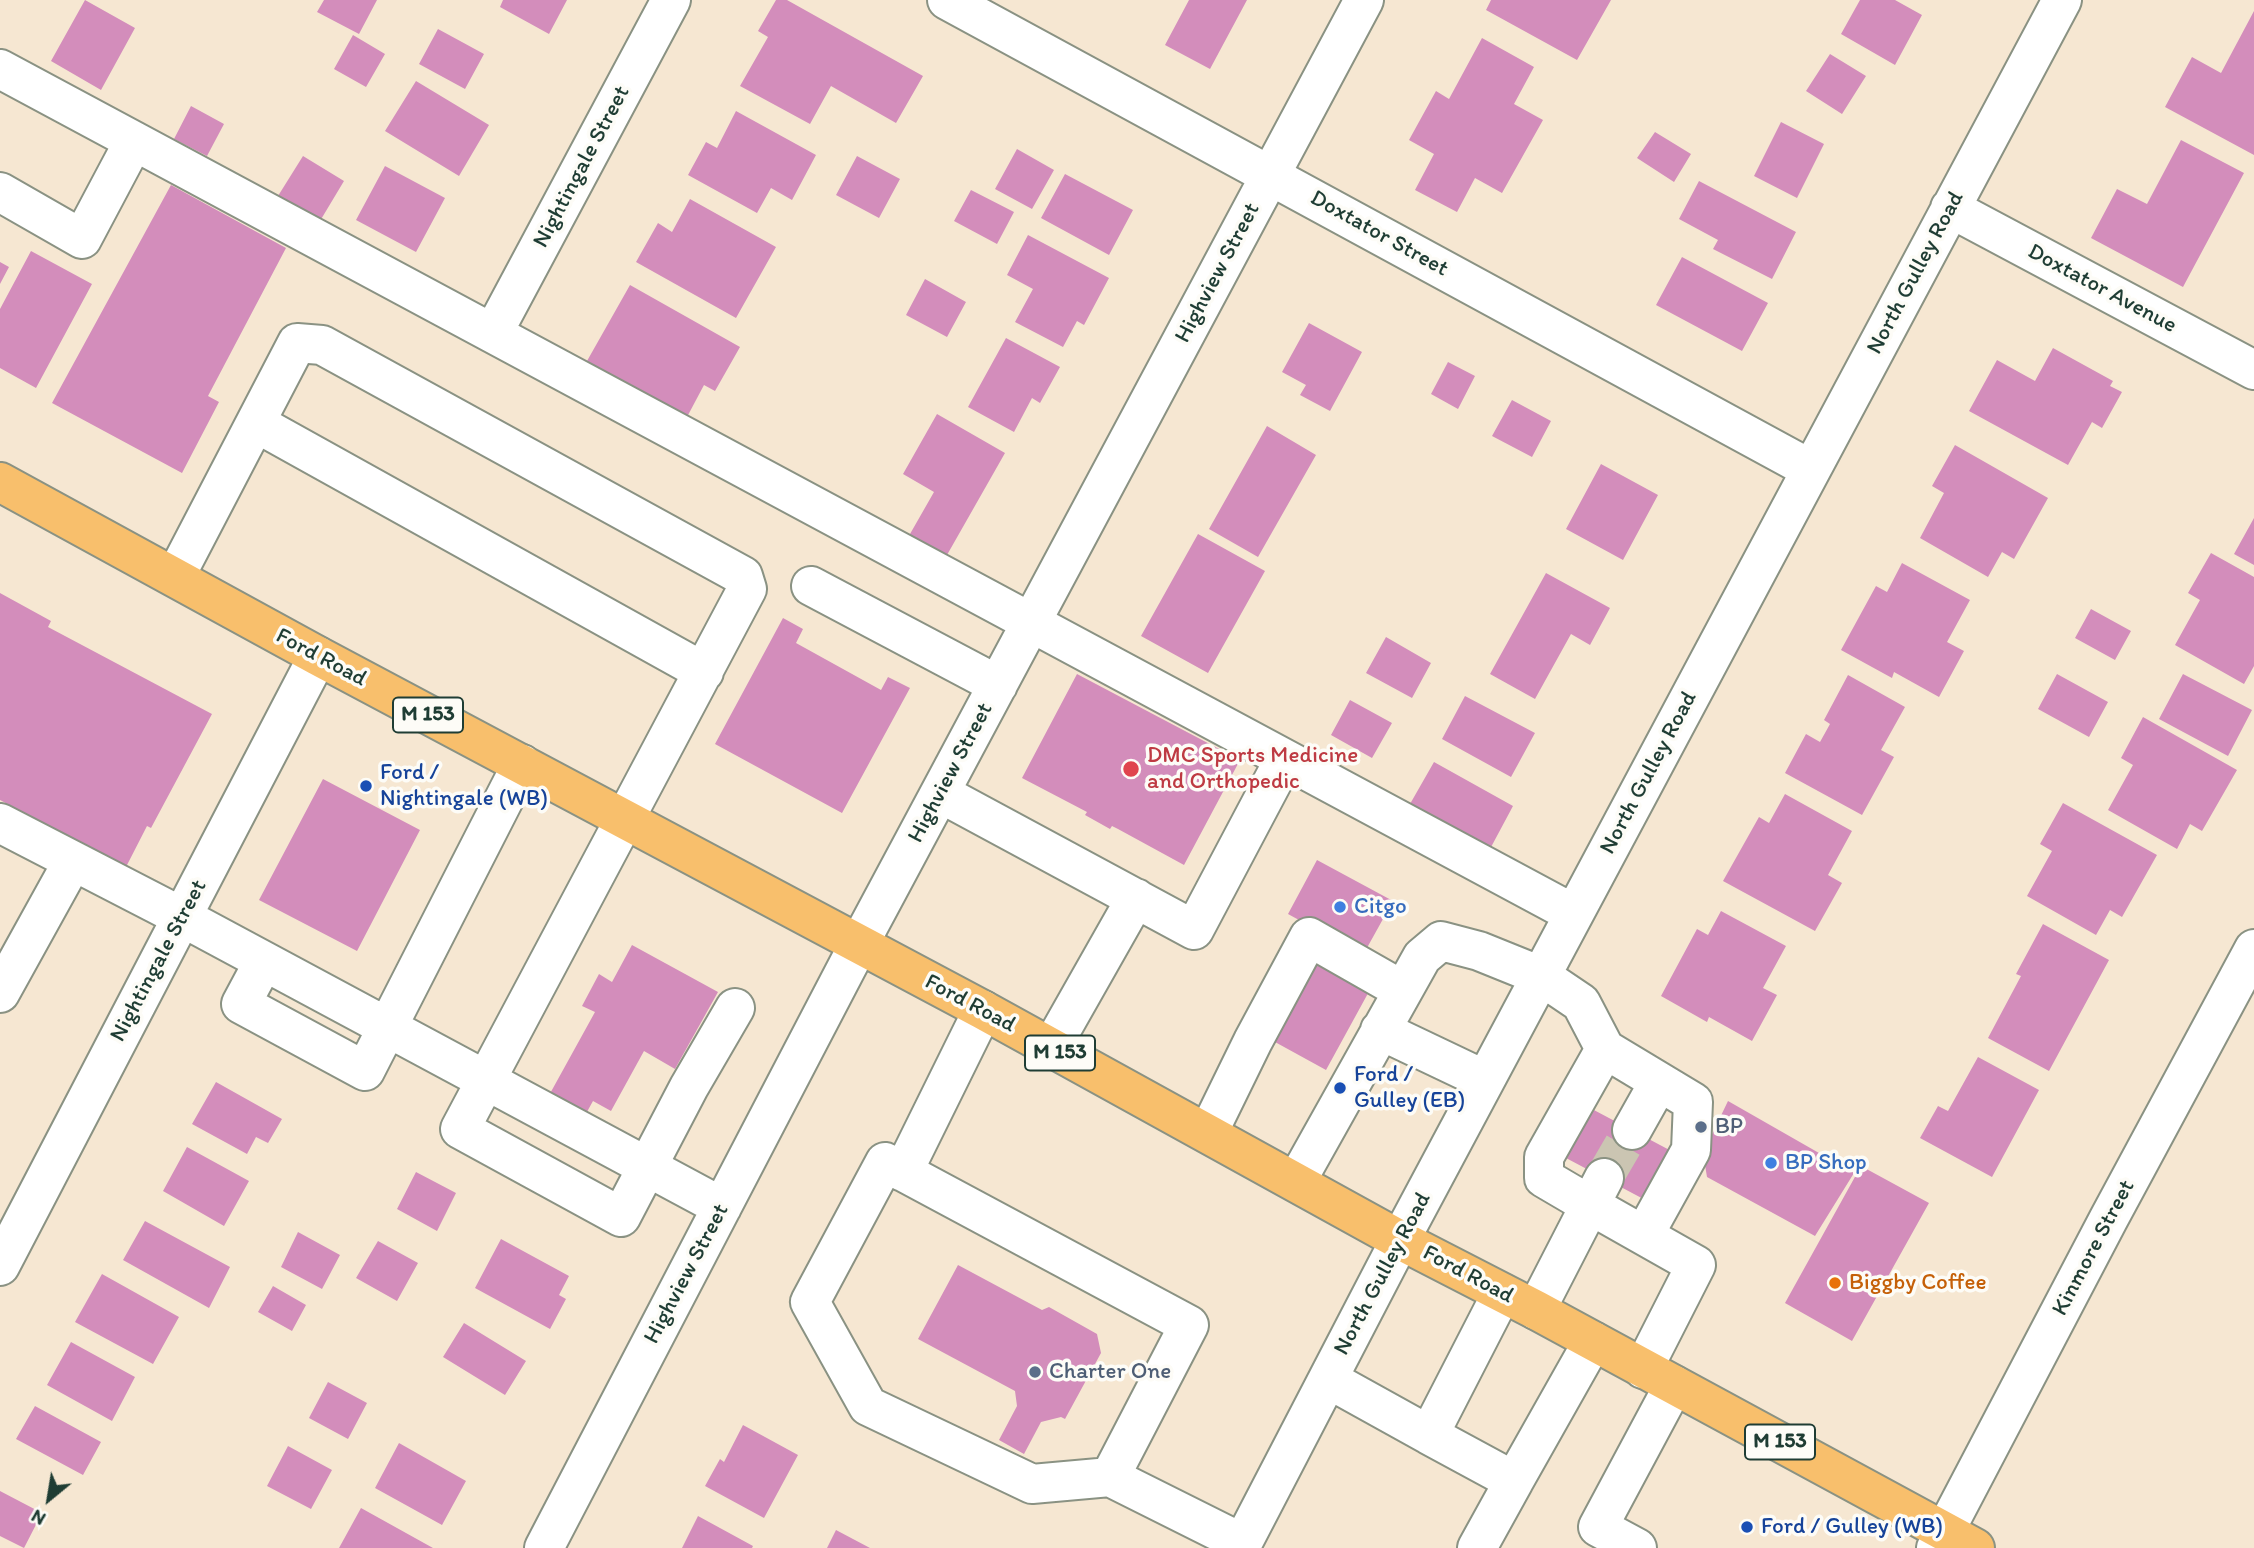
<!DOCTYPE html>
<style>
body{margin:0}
#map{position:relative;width:2254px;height:1548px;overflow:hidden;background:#f6e7d2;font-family:Itim,sans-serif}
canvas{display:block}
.north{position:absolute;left:14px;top:1464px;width:70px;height:70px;-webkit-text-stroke:5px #fdfcf7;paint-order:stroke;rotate:210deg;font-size:19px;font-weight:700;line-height:28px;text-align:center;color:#1f3d34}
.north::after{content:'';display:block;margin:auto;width:24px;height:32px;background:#1f3d34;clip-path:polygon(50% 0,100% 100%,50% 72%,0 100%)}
</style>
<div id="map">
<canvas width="2254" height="1548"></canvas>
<div class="north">N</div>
</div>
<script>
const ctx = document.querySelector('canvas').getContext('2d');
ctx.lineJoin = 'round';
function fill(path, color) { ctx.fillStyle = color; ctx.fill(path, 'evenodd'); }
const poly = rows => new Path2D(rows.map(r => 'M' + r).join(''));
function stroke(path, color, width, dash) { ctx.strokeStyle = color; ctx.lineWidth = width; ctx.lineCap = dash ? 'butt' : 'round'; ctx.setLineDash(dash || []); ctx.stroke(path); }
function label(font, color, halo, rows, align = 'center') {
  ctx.font = font + ' Itim,sans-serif'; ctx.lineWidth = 7; ctx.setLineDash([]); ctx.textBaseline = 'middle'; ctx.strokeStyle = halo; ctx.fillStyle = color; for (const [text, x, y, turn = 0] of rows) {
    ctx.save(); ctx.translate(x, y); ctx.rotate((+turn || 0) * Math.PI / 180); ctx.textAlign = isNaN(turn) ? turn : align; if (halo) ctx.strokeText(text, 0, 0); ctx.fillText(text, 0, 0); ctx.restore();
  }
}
const building = poly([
 [85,0,135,28,101,90,51,61],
 [324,0,377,0,359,34,317,12],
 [503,0,567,0,549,34,500,7],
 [776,0,787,0,923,76,896,123,831,86,810,124,740,86,768,37,758,31],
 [1189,0,1247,0,1210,69,1165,45],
 [1491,0,1611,0,1577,60,1486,10],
 [1860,0,1895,0,1922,15,1895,65,1841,34],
 [2254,11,2254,155,2165,107,2192,57,2221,73],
 [438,29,484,54,465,89,419,64],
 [353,35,385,54,366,87,334,69],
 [1482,38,1534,67,1514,104,1543,120,1502,193,1475,178,1457,212,1415,190,1434,154,1409,140,1436,91,1449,99],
 [1830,54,1866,76,1842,114,1806,91],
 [416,81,489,125,459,176,385,131],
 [191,106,224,124,207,156,174,139],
 [736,111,816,155,792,200,771,188,757,213,688,175,706,142,717,148],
 [1781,122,1824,144,1797,198,1754,176],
 [1655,132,1691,154,1674,182,1637,158],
 [2181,140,2244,173,2183,287,2091,238,2117,189,2147,204],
 [1017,149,1054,170,1032,209,995,189],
 [303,156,344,181,320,221,278,196],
 [857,156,900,179,879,218,836,195],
 [385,166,445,198,416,252,356,220],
 [1065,174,1133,210,1109,255,1041,218],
 [1699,181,1796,232,1772,279,1713,249,1718,240,1679,219],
 [171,185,286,248,208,396,219,402,182,473,52,403],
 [971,190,1014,212,997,244,954,221],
 [690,199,776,247,736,318,636,262,658,223,672,232],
 [1028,235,1109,278,1084,325,1077,321,1063,347,1015,322,1033,289,1007,275],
 [31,251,92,284,36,388,0,368,0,309],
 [1682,257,1768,303,1742,351,1656,305],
 [0,262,9,267,0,284],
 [925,279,966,302,947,337,906,315],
 [630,285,740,347,715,391,704,385,687,417,587,361],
 [1309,323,1362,352,1330,411,1300,395,1306,385,1282,372],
 [1006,338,1060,367,1040,403,1032,398,1014,432,968,407],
 [2053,348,2113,381,2110,386,2122,392,2102,428,2092,422,2068,465,1969,411,1997,360,2035,381],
 [1448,362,1475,376,1458,409,1431,394],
 [1512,400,1551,421,1532,457,1492,436],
 [937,414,1005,453,943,562,906,541,934,492,903,474],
 [1267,426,1316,455,1258,557,1209,529],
 [1955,445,2048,498,2014,559,2002,552,1988,577,1920,538,1944,493,1932,486],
 [1601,464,1658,495,1623,560,1566,529],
 [2254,518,2254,565,2234,554],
 [1198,534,1265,571,1208,673,1141,636],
 [2211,553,2254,577,2254,666,2244,684,2175,645,2200,600,2188,593],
 [1902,563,1970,600,1947,642,1964,651,1939,697,1894,672,1892,678,1841,650,1876,586,1887,592],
 [1546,573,1610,608,1590,645,1571,634,1535,699,1490,674],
 [0,593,51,621,48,627,212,714,151,828,147,826,126,867,0,800],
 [2091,609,2131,631,2115,660,2075,638],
 [783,618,803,629,796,643,881,690,888,677,910,688,842,813,715,744],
 [1386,637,1431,663,1412,698,1366,673],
 [1077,674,1240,760,1184,865,1118,829,1112,826,1110,829,1085,815,1087,812,1022,778],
 [2057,674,2108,702,2089,737,2038,709],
 [2183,674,2252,710,2228,756,2159,719],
 [1848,675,1905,707,1881,750,1894,757,1862,815,1785,773,1806,734,1820,742,1830,724,1824,720],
 [1465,696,1535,733,1511,777,1442,739],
 [1350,700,1392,723,1372,758,1331,735],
 [2143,717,2237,770,2202,831,2190,824,2177,849,2108,810,2133,765,2121,758],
 [1434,762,1513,806,1490,849,1410,804],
 [323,779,420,830,357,951,259,900],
 [1785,794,1852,831,1828,875,1842,883,1815,931,1723,881,1759,817,1769,823],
 [2063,803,2157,855,2122,917,2110,910,2096,935,2027,896,2052,851,2040,844],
 [1317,860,1393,901,1363,955,1288,914],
 [1721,911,1786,946,1763,988,1777,995,1752,1041,1709,1017,1707,1022,1661,996,1697,929,1708,935],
 [2043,924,2109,960,2049,1071,1988,1038,2021,976,2016,974],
 [632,945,718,992,675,1069,644,1051,611,1111,593,1101,583,1119,547,1099,595,1012,582,1006,599,974,612,982],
 [1321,957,1372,986,1326,1070,1275,1042],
 [1978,1057,2039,1090,1992,1177,1920,1138,1938,1106,1948,1111],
 [216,1082,282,1119,268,1143,256,1137,247,1154,192,1124],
 [1728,1101,1854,1173,1815,1236,1707,1177,1703,1153],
 [1592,1109,1677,1154,1651,1203,1566,1158],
 [187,1147,249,1181,224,1226,163,1191],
 [1861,1166,1929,1203,1852,1341,1785,1303],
 [416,1172,456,1193,437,1231,397,1209],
 [145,1221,230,1267,209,1308,123,1260],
 [298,1232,340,1255,322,1289,281,1267],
 [501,1239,569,1276,559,1295,566,1299,550,1329,475,1288],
 [378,1241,418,1263,397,1301,356,1278],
 [958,1265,1042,1310,1049,1307,1097,1334,1101,1353,1065,1419,1061,1417,1041,1422,1024,1454,999,1440,1017,1406,1015,1391,918,1339],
 [102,1274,179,1317,153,1364,75,1322],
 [273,1286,306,1305,292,1331,258,1312],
 [464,1323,526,1361,505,1395,443,1357],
 [71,1342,135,1377,112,1421,47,1385],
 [328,1382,367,1403,348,1439,309,1418],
 [35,1406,101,1442,83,1475,16,1439],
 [743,1425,798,1455,764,1518,705,1486,720,1459,724,1462],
 [399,1443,466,1481,442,1525,375,1488],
 [288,1446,332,1470,311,1509,267,1486],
 [0,1491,42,1513,24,1548,0,1536],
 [361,1508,433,1548,339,1548],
 [698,1516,753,1546,752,1548,682,1548],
 [836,1530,870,1548,827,1548]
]);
const minorTunnel = poly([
 [1604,1178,1632,1130]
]);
const minor = poly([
 [947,0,1810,469],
 [0,69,1574,914],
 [0,192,82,239,134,141],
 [1950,208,2254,370],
 [493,333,671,0],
 [256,423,704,672],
 [175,577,297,343,322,345,743,576,747,589,460,1129,621,1217,689,1087,735,1008],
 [811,586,998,685],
 [940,793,1194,930,1284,760],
 [0,823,182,917,722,1207],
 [264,961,241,1004,365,1071,522,764],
 [0,993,73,861],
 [1380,1030,1485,1080],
 [1051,1048,1136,898],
 [1605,1049,1693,1102,1691,1150,1644,1235],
 [1632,1130,1659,1082],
 [1208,1133,1253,1041,1309,937,1402,990],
 [903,1172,983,1010],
 [1296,1182,1422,957,1441,941,1479,951,1541,976,1581,1003,1605,1049,1544,1157,1544,1178,1590,1205,1604,1178],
 [0,1266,318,656],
 [1502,1293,1429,1435,1514,1481,1593,1341],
 [1536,1310,1590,1205,1696,1265,1643,1369],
 [1328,1379,1429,1435],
 [1110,1477,1189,1325,885,1162,810,1302,868,1406,1032,1484,1110,1477,1242,1543],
 [544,1548,859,944,1364,0],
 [1240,1548,1400,1240,2062,0],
 [1477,1548,1514,1481],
 [1637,1548,1598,1527,1674,1385],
 [1936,1548,2108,1220,2254,949]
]);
const major = poly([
 [0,482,318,656,983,1010,1400,1240,1536,1310,1975,1548]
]);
const markers = [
 [1131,769,9,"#e0444e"],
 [366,786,7,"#1a4fb4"],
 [1340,907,7,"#3f7fe0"],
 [1340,1088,7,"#1a4fb4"],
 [1701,1127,7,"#5c6f8a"],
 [1771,1163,7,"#3f7fe0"],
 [1835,1283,7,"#e8710a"],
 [1035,1372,7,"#5c6f8a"],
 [1747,1527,7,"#1a4fb4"]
];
const shields = [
 [428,715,70],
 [1060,1053,70],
 [1780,1442,70]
];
const shieldNames = [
 ["M 153",428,715],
 ["M 153",1060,1053],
 ["M 153",1780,1442]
];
const streetNames = [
 ["Nightingale Street",582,167,-62],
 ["Doxtator Street",1379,234,29],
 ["Highview Street",1218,273,-62],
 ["North Gulley Road",1916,273,-62],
 ["Doxtator Avenue",2102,289,28],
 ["Ford Road",321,658,28],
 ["Highview Street",951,773,-62],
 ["North Gulley Road",1649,773,-62],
 ["Nightingale Street",159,961,-62],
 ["Ford Road",970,1004,28],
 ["Kinmore Street",2094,1248,-62],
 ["Highview Street",687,1274,-62],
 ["North Gulley Road",1383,1274,-62],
 ["Ford Road",1468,1275,28]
];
const healthNames = [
 ["DMC Sports Medicine",1147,756],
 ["and Orthopedic",1147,782]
];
const transitNames = [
 ["Ford /",380,773],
 ["Nightingale (WB)",380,799],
 ["Ford /",1354,1075],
 ["Gulley (EB)",1354,1101],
 ["Ford / Gulley (WB)",1761,1527]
];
const shopNames = [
 ["Citgo",1354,907],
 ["BP Shop",1785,1163]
];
const serviceNames = [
 ["BP",1715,1127],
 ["Charter One",1049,1372]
];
const foodNames = [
 ["Biggby Coffee",1849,1283]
];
fill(building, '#d38dbb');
stroke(minorTunnel, '#cbc5b2', 38, [38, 19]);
stroke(minor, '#8a9283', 42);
stroke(major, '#8a9283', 42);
stroke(minor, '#fff', 38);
stroke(major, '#f8bf6c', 38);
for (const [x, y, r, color] of markers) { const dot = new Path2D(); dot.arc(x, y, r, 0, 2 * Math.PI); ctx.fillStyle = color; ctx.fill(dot); stroke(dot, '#fdfcf7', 2.5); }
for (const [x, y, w] of shields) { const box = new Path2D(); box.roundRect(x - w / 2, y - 17.5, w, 35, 5); ctx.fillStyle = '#fdfcf7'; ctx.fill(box); stroke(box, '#1f3d34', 2); }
label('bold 21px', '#1f3d34', null, shieldNames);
label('23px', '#1f3d34', '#fdfcf7', streetNames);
label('23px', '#be3a42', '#fdfcf7', healthNames, 'left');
label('23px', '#164399', '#fdfcf7', transitNames, 'left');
label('23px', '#366cbe', '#fdfcf7', shopNames, 'left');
label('23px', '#4e5e75', '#fdfcf7', serviceNames, 'left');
label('23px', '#c56008', '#fdfcf7', foodNames, 'left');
</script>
